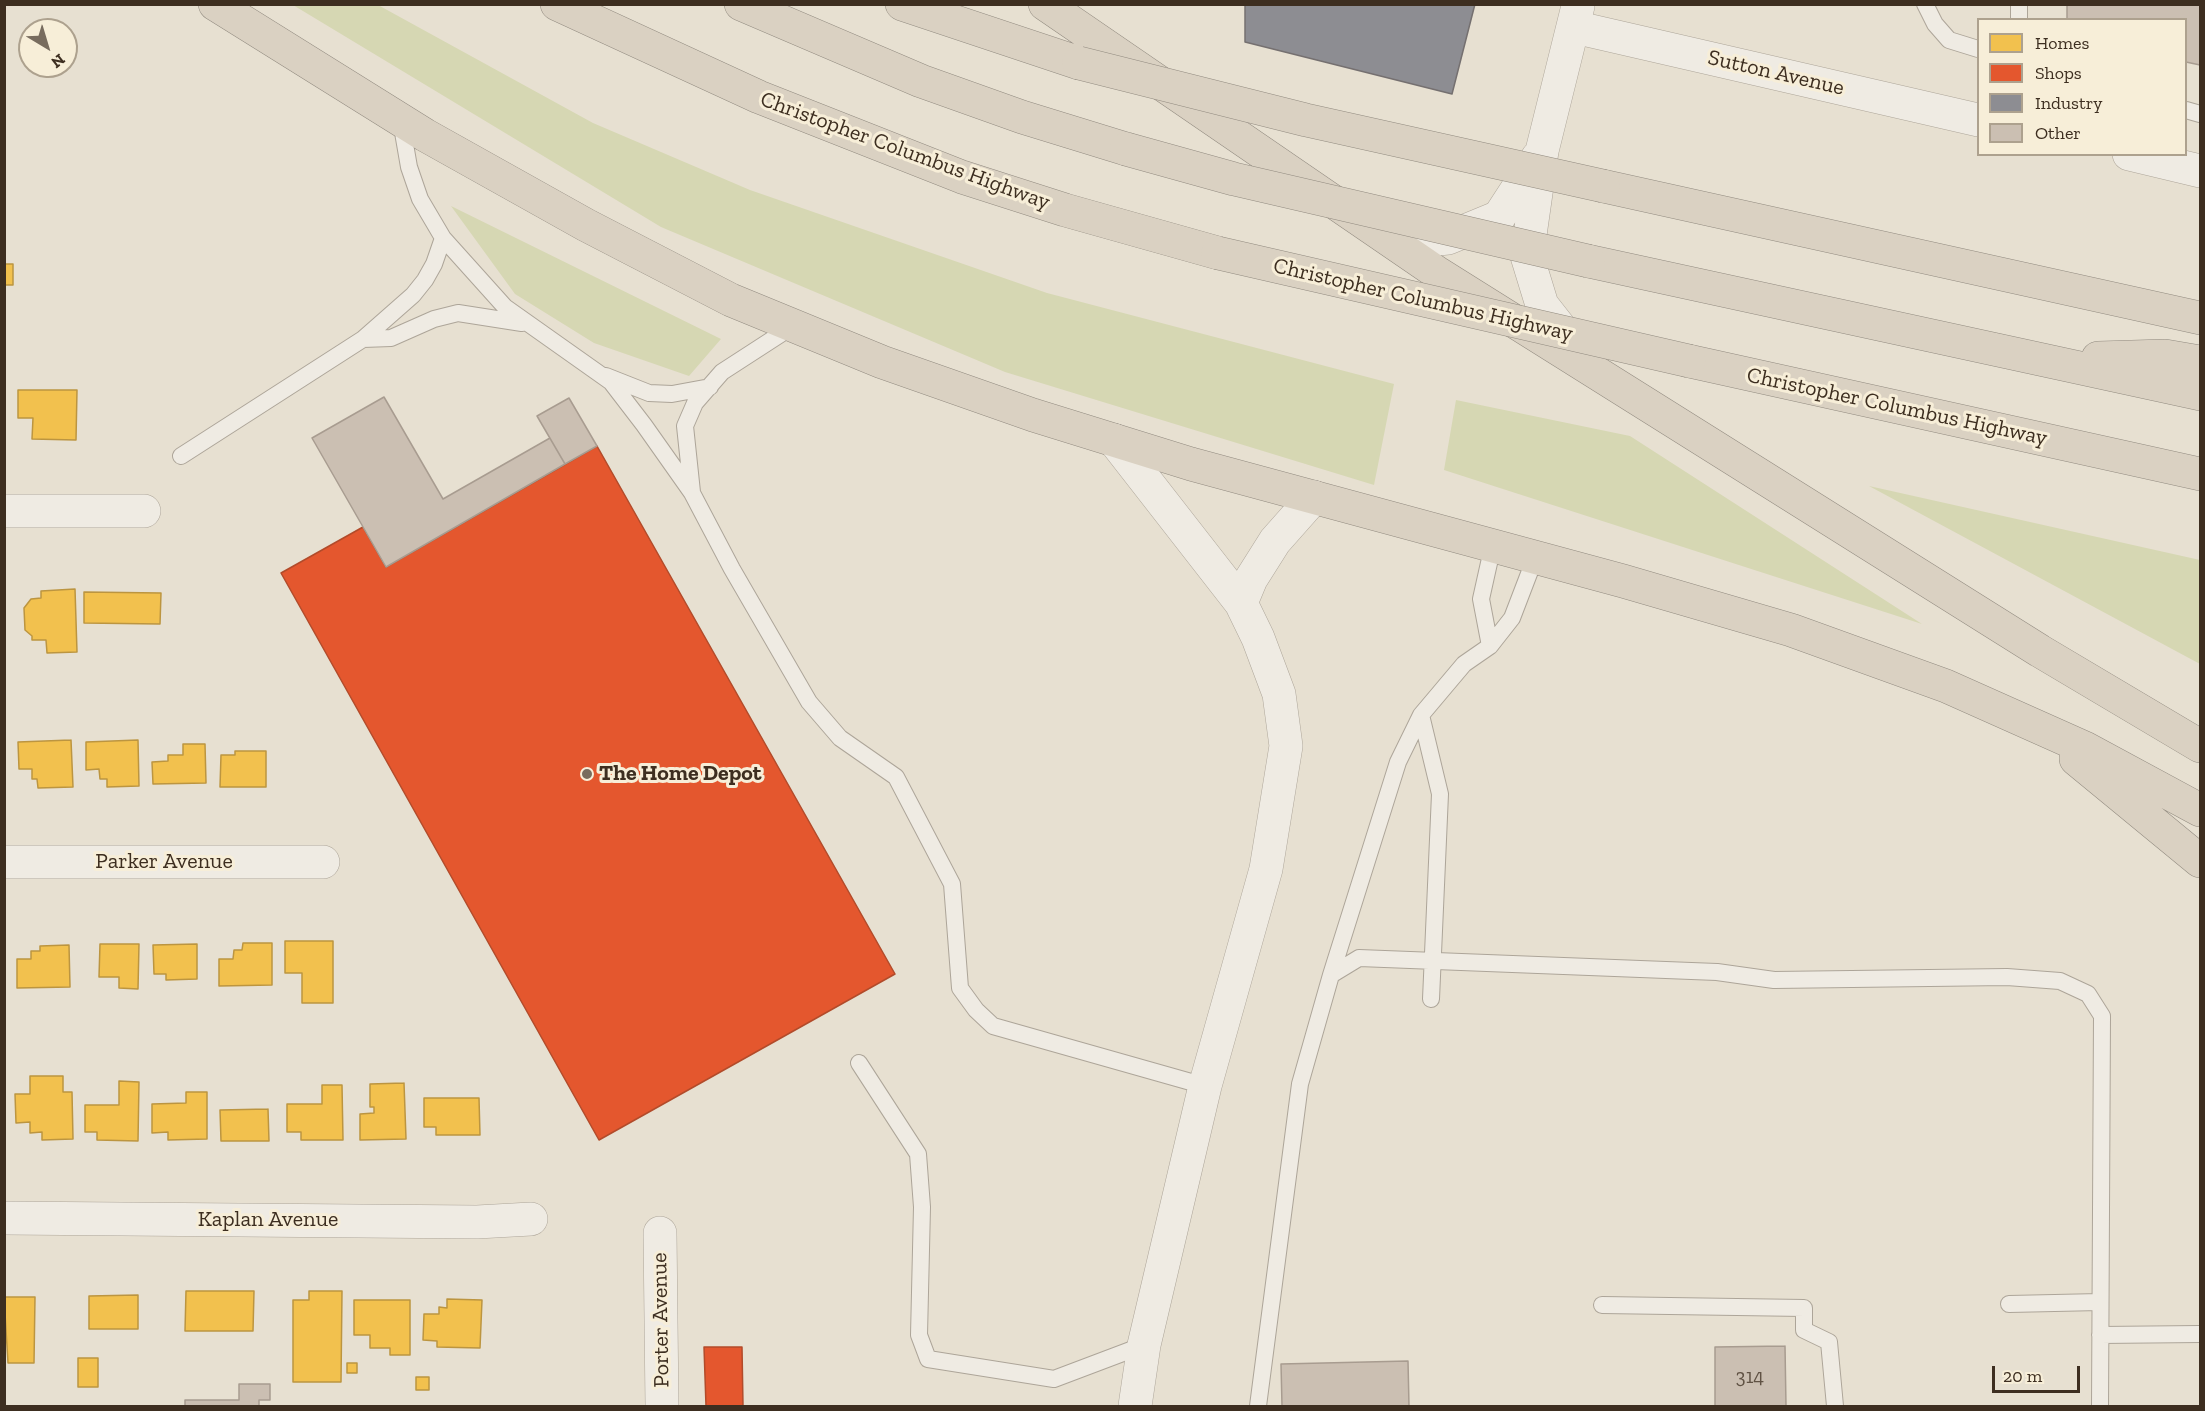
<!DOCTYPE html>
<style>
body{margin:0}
#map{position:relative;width:2205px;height:1411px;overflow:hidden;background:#e7e0d1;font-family:"Zilla Slab",serif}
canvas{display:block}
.frame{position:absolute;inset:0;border:6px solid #3d2e20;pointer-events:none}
.legend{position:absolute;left:1977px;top:18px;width:210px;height:138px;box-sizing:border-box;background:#f7eed8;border:2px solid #ada18e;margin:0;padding:8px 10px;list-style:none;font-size:18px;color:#3d2e20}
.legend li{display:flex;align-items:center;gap:12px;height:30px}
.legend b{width:30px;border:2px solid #ada18e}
.north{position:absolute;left:18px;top:18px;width:60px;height:60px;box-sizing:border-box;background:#f7eed8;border:2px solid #ada18e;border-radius:50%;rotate:142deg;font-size:16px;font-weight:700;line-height:24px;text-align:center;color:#3d2e20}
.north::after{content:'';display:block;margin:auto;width:21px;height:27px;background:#786c5e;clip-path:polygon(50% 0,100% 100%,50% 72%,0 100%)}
.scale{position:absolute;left:1992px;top:1366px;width:88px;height:27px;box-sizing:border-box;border:3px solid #3d2e20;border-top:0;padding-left:8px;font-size:18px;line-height:21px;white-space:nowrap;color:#3d2e20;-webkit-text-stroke:4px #f7eed8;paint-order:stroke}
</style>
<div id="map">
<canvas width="2205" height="1411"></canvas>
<div class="frame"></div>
<ul class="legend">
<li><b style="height:16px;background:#f2c14e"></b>Homes</li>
<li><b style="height:16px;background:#e4572e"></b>Shops</li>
<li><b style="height:16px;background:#8d8d92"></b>Industry</li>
<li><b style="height:16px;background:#cbbfb2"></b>Other</li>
</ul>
<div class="north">N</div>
<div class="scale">20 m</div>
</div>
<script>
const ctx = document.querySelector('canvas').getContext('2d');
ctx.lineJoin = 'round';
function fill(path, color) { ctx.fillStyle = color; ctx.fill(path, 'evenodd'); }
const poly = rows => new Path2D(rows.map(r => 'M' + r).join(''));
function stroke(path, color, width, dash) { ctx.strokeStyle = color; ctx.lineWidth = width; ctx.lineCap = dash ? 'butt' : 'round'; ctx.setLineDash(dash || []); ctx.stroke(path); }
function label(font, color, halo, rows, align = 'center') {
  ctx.font = font + ' "Zilla Slab",serif'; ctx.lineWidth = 6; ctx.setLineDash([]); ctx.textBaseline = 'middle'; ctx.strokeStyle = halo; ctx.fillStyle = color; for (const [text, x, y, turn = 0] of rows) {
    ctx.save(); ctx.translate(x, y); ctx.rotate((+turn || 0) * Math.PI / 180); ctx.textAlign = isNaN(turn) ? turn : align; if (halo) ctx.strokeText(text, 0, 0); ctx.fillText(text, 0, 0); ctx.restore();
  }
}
const green = poly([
 [293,5,378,5,593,123,750,190,1047,293,1394,384,1374,485,1005,372,661,227],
 [451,206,721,339,689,376,594,343,515,294],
 [1456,400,1630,436,1922,624,1444,470],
 [1869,486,2200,560,2200,664]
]);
const homes = poly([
 [4,264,13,264,13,285,4,285,4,264],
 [18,390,77,390,76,440,32,439,33,418,18,418,18,390],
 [75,589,77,652,47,653,46,640,32,640,32,636,25,630,24,608,31,599,41,598,41,591,75,589],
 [84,592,161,593,160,624,84,623,84,592],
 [71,740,73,787,38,788,37,779,32,779,32,769,19,769,18,742,71,740],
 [138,740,139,786,107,787,107,779,100,779,99,769,86,770,86,742,138,740],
 [183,744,205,744,206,783,153,784,152,762,168,761,168,755,183,755,183,744],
 [235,751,266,751,266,787,220,787,221,755,235,755,235,751],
 [285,941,333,941,333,1003,302,1003,302,973,285,973,285,941],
 [243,943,272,943,272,985,219,986,219,959,233,959,234,950,242,950,243,943],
 [100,944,139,944,138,989,119,988,119,977,99,977,100,944],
 [197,944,197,979,166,980,166,974,154,974,153,945,197,944],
 [69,945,70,987,17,988,17,959,31,959,31,951,40,951,40,946,69,945],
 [30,1076,63,1076,63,1092,72,1092,73,1139,42,1140,42,1132,30,1133,30,1122,16,1123,15,1094,30,1094,30,1076],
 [119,1081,139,1082,138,1141,97,1140,97,1132,85,1132,85,1105,119,1105,119,1081],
 [404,1083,406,1139,360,1140,360,1114,374,1113,374,1107,370,1107,370,1084,404,1083],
 [322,1085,342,1085,343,1140,301,1140,301,1132,287,1132,287,1104,322,1104,322,1085],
 [186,1092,207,1092,207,1139,168,1140,168,1132,152,1133,152,1104,186,1103,186,1092],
 [424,1098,479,1098,480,1135,436,1135,436,1127,424,1127,424,1098],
 [268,1109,269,1141,221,1141,220,1110,268,1109],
 [186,1291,254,1291,253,1331,185,1331,186,1291],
 [309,1291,342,1291,341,1382,293,1382,293,1300,309,1300,309,1291],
 [138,1295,138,1329,89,1329,89,1296,138,1295],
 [4,1297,35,1297,34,1363,8,1363,4,1297],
 [447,1299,482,1300,480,1348,437,1347,437,1341,423,1340,424,1314,439,1314,439,1307,447,1308,447,1299],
 [354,1300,410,1300,410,1355,390,1355,390,1348,370,1348,370,1335,354,1335,354,1300],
 [78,1358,98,1358,98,1387,78,1387,78,1358],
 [347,1363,357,1363,357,1373,347,1373,347,1363],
 [416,1377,429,1377,429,1390,416,1390,416,1377]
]);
const shops = poly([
 [597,446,895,974,599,1140,281,573,363,527,386,567,597,446],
 [704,1347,742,1347,743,1406,706,1406,704,1347]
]);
const industry = poly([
 [1245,4,1475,4,1452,94,1245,42,1245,4]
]);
const building = poly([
 [2067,4,2200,4,2200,65,2186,62,2186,20,2067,20,2067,4],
 [384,397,443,499,550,438,565,464,386,567,312,438,384,397],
 [569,398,597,446,565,464,537,416,569,398],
 [1785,1346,1786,1406,1715,1406,1715,1347,1785,1346],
 [1408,1361,1409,1406,1282,1406,1281,1364,1408,1361],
 [239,1384,270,1384,270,1400,259,1400,259,1406,185,1406,185,1400,239,1400,239,1384]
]);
const lane = poly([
 [1925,4,1935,24,1949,40,1978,49],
 [2019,4,2019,20],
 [2186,110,2200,114],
 [401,121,409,167,420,199,443,238,505,307,611,382,644,425,692,493,732,569,809,702,840,738,896,777,952,884,960,988,976,1010,993,1026,1205,1086],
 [363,339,391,338,434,319,458,313,522,323],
 [606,376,649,393,672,394,710,387],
 [181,456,363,339,413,295,425,280,434,264,443,238],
 [692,492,685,426,695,403,722,372,793,326],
 [1490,646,1481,599,1493,545],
 [1421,715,1440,794,1431,999],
 [1331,975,1398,762,1421,715,1464,664,1490,646,1512,618,1535,558],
 [859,1063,918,1154,922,1207,919,1335,928,1359,1054,1379,1144,1345],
 [2009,1304,2100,1302],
 [1602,1305,1804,1308,1804,1330,1829,1342,1835,1406],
 [2100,1335,2200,1334],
 [1258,1406,1300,1084,1331,975,1359,958,1717,972,1774,980,2007,977,2060,981,2088,994,2102,1016,2100,1406]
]);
const street = poly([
 [1574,27,1978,120],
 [2129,154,2200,171],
 [1395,243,1448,238,1499,217,1538,157],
 [1575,347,1542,305,1527,256,1542,151,1578,6],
 [1114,440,1241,603,1258,638,1279,694,1286,746,1266,869,1205,1086,1144,1345,1135,1406],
 [4,511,144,511],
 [1241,603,1251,579,1275,541,1314,497],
 [4,862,323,862],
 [4,1218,477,1222,531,1219],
 [660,1233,662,1406]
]);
const highway = poly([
 [215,4,425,135,586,225,731,300,882,362,1033,415,1191,464,1623,581,1791,630,1946,686,2085,748,2200,810],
 [557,4,759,97,962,177,1065,210,1218,253],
 [741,4,921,81,1022,117,1126,149],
 [902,4,1079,63],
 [1045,4,1439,274,2040,651,2200,746],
 [1603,186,2200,318],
 [1588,261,2200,394],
 [2098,358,2165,356,2200,362],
 [1689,361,2200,474],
 [2076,759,2200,861]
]);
const highwayBridge = poly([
 [1079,63,1306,120,1603,186],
 [1126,149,1234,179,1588,261],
 [1218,253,1689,361]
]);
const markers = [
 [587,774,6,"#786c5e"]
];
const numberNames = [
 ["314",1750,1377]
];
const streetNames = [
 ["Sutton Avenue",1776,73,13],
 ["Christopher Columbus Highway",905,151,20],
 ["Christopher Columbus Highway",1423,300,13],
 ["Christopher Columbus Highway",1897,407,12],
 ["Parker Avenue",164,862],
 ["Kaplan Avenue",268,1220],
 ["Porter Avenue",661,1320,-91]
];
const poiNames = [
 ["The Home Depot",599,774]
];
fill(green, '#d6d7b3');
fill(homes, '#f2c14e');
stroke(homes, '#bc9540', 1.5);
fill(shops, '#e4572e');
stroke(shops, '#b24b2a', 1.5);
fill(industry, '#8d8d92');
stroke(industry, '#757070', 1.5);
fill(building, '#cbbfb2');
stroke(building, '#a89c90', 1.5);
stroke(lane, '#ada599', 18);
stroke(street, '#ada599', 34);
stroke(highway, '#928b80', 34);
stroke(lane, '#efebe3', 16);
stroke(street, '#efebe3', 33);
stroke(highway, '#dad1c2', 33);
stroke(highwayBridge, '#928b80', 34, []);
stroke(highwayBridge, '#dad1c2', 33);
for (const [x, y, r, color] of markers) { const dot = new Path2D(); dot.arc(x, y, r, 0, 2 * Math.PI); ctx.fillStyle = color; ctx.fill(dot); stroke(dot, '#f7eed8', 2); }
label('20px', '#605244', null, numberNames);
label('22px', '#3d2e20', '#f7eed8', streetNames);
label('bold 22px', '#3d2e20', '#f7eed8', poiNames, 'left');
</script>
